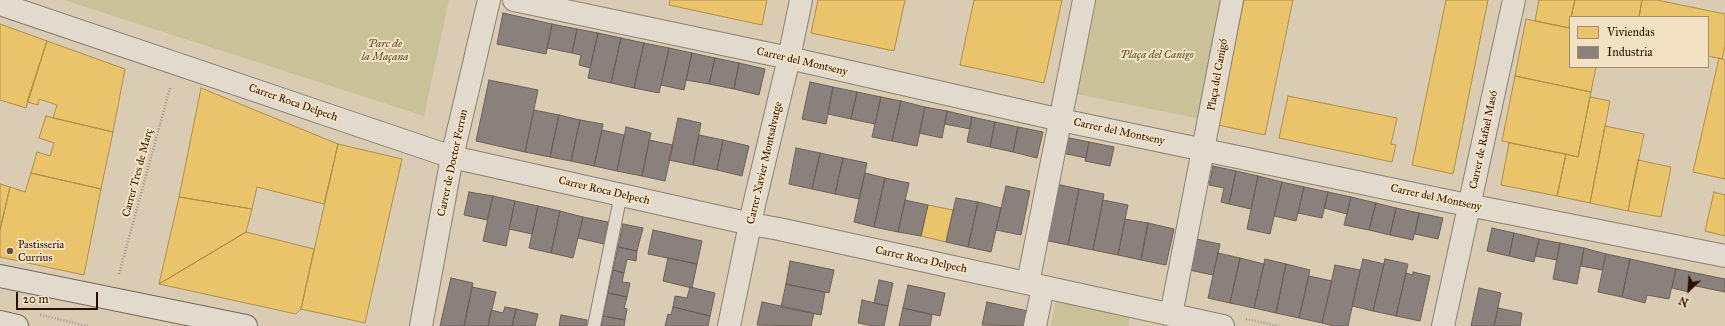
<!DOCTYPE html>
<meta charset="utf-8">
<style>
body{margin:0}
#map{position:relative;width:1725px;height:326px;overflow:hidden;background:#daccb2;font-family:"IM FELL Great Primer",serif}
canvas{display:block}
.legend{position:absolute;left:1569px;top:16px;width:140px;height:52px;box-sizing:border-box;background:#f2e1c2;border:1px solid #a28d74;margin:0;padding:5px 7px;list-style:none;font-size:12px;color:#290f00}
.legend li{display:flex;align-items:center;gap:8px;height:20px}
.legend b{width:20px;border:1px solid #a28d74}
.north{position:absolute;left:1669px;top:270px;width:40px;height:40px;-webkit-text-stroke:3px #f2e1c2;paint-order:stroke;rotate:205deg;font-size:11px;font-weight:700;line-height:16px;text-align:center;color:#290f00}
.north::after{content:'';display:block;margin:auto;width:14px;height:18px;background:#290f00;clip-path:polygon(50% 0,100% 100%,50% 72%,0 100%)}
.scale{position:absolute;left:16px;top:292px;width:82px;height:18px;box-sizing:border-box;border:2px solid #290f00;border-top:0;padding-left:5px;font-size:12px;line-height:14px;white-space:nowrap;color:#290f00;-webkit-text-stroke:3px #f2e1c2;paint-order:stroke}
</style>
<div id="map">
<canvas width="1725" height="326"></canvas>
<ul class="legend">
<li><b style="height:11px;background:#e9c46a"></b>Viviendas</li>
<li><b style="height:11px;background:#8a817c"></b>Industria</li>
</ul>
<div class="north">N</div>
<div class="scale">20 m</div>
</div>
<script>
const ctx = document.querySelector('canvas').getContext('2d');
ctx.lineJoin = 'round';
function fill(path, color) { ctx.fillStyle = color; ctx.fill(path, 'evenodd'); }
const poly = rows => new Path2D(rows.map(r => 'M' + r).join(''));
function stroke(path, color, width, dash) { ctx.strokeStyle = color; ctx.lineWidth = width; ctx.lineCap = dash ? 'butt' : 'round'; ctx.setLineDash(dash || []); ctx.stroke(path); }
function label(font, color, halo, rows, align = 'center') {
  ctx.font = font + ' "IM FELL Great Primer",serif'; ctx.lineWidth = 4; ctx.setLineDash([]); ctx.textBaseline = 'middle'; ctx.strokeStyle = halo; ctx.fillStyle = color; for (const [text, x, y, turn = 0] of rows) {
    ctx.save(); ctx.translate(x, y); ctx.rotate((+turn || 0) * Math.PI / 180); ctx.textAlign = isNaN(turn) ? turn : align; if (halo) ctx.strokeText(text, 0, 0); ctx.fillText(text, 0, 0); ctx.restore();
  }
}
const green = poly([
 [64,0,449,0,424,116],
 [1096,0,1223,0,1201,119,1076,94],
 [1056,301,1130,316,1128,326,1051,326]
]);
const homes = poly([
 [670,0,767,0,762,25,669,5,670,0],
 [818,0,905,0,894,51,811,33,818,0],
 [974,0,1062,0,1044,83,960,65,974,0],
 [1244,0,1293,0,1265,135,1218,125,1244,0],
 [1446,0,1488,0,1453,174,1412,165,1446,0],
 [1539,0,1575,0,1571,17,1570,17,1569,28,1535,21,1539,0],
 [1575,0,1642,0,1639,17,1571,17,1575,0],
 [1642,0,1657,0,1725,14,1725,45,1722,59,1708,56,1708,17,1639,17,1642,0],
 [1526,19,1570,28,1570,67,1596,67,1591,92,1515,76,1526,19],
 [0,24,47,41,26,108,0,100,0,24],
 [47,41,125,69,113,132,53,118,57,105,39,99,38,105,27,102,47,41],
 [1719,58,1725,60,1725,179,1693,172,1719,58],
 [1515,76,1591,92,1578,157,1502,141,1515,76],
 [201,88,338,144,324,204,257,187,252,209,179,197,201,88],
 [1288,96,1397,118,1391,144,1396,145,1392,162,1279,138,1288,96],
 [1590,97,1610,101,1590,203,1557,196,1566,154,1578,157,1590,97],
 [46,116,113,132,101,189,31,173,37,152,50,156,54,143,39,138,46,116],
 [1605,126,1644,134,1628,211,1590,203,1605,126],
 [1509,143,1566,154,1557,196,1501,185,1509,143],
 [338,144,402,159,365,323,301,309,338,144],
 [1638,160,1671,167,1661,217,1628,211,1638,160],
 [31,173,101,189,84,275,0,257,0,230,10,187,25,192,31,173],
 [0,184,10,187,0,230,0,184],
 [1714,192,1725,195,1725,236,1705,231,1714,192],
 [179,197,252,209,246,232,159,284,179,197],
 [928,205,953,210,946,242,921,236,928,205],
 [246,232,314,249,301,309,296,314,159,284,246,232]
]);
const industry = poly([
 [503,13,552,24,546,54,497,44,503,13],
 [552,24,577,29,572,53,547,48,552,24],
 [577,29,598,33,590,68,579,65,581,55,572,53,577,29],
 [598,33,621,38,611,83,588,78,598,33],
 [621,38,644,43,634,88,611,83,621,38],
 [644,43,669,48,659,93,634,88,644,43],
 [669,48,692,53,684,90,661,85,669,48],
 [692,53,715,58,709,84,686,80,692,53],
 [715,58,739,63,734,89,709,84,715,58],
 [739,63,765,69,759,95,734,89,739,63],
 [489,80,538,90,525,152,476,141,489,80],
 [810,82,833,87,826,124,802,119,810,82],
 [833,87,857,92,851,119,828,114,833,87],
 [857,92,881,97,875,124,851,119,857,92],
 [881,97,901,101,892,141,872,137,881,97],
 [901,101,925,107,917,146,892,141,901,101],
 [925,107,947,111,942,138,919,133,925,107],
 [534,110,559,115,550,157,525,152,534,110],
 [947,111,972,117,970,129,945,124,947,111],
 [559,115,580,120,571,161,550,157,559,115],
 [972,117,995,122,990,147,967,142,972,117],
 [678,118,701,123,693,165,669,160,678,118],
 [580,120,603,124,594,166,571,161,580,120],
 [995,122,1018,127,1013,152,990,147,995,122],
 [626,127,651,133,642,176,617,171,626,127],
 [1018,127,1043,132,1037,158,1013,152,1018,127],
 [602,130,624,135,617,171,594,166,602,130],
 [699,135,723,140,717,170,693,165,699,135],
 [1065,137,1089,142,1086,158,1062,153,1065,137],
 [649,140,673,145,665,181,642,176,649,140],
 [723,140,749,146,742,176,717,170,723,140],
 [1089,142,1114,147,1110,166,1085,161,1089,142],
 [796,148,820,153,812,189,789,184,796,148],
 [820,153,843,158,835,194,812,189,820,153],
 [843,158,867,163,859,199,835,194,843,158],
 [1213,166,1236,171,1229,204,1221,202,1224,188,1209,185,1213,166],
 [1236,171,1258,176,1251,209,1229,204,1236,171],
 [865,173,885,178,874,227,854,222,865,173],
 [1258,176,1282,182,1270,234,1247,229,1258,176],
 [885,178,909,183,898,232,874,227,885,178],
 [1282,182,1304,187,1296,221,1274,216,1282,182],
 [1056,184,1079,189,1068,245,1044,240,1056,184],
 [1006,186,1030,191,1021,235,996,230,1006,186],
 [1304,187,1328,192,1322,218,1298,213,1304,187],
 [1079,189,1104,194,1093,250,1068,245,1079,189],
 [469,192,493,196,487,220,464,215,469,192],
 [1328,192,1351,197,1347,214,1324,208,1328,192],
 [493,196,515,201,506,246,483,241,493,196],
 [1351,197,1376,203,1369,230,1344,225,1351,197],
 [956,198,978,202,968,247,946,242,956,198],
 [905,200,928,205,921,236,898,232,905,200],
 [1103,200,1128,205,1118,255,1093,250,1103,200],
 [515,201,538,206,532,234,509,229,515,201],
 [978,202,1001,208,991,252,968,247,978,202],
 [1376,203,1396,208,1390,235,1369,230,1376,203],
 [538,206,560,211,551,253,529,248,538,206],
 [1396,208,1419,213,1413,240,1390,235,1396,208],
 [560,211,583,217,573,258,551,253,560,211],
 [1419,213,1443,218,1438,239,1415,234,1419,213],
 [583,217,608,222,604,244,578,238,583,217],
 [1125,219,1148,223,1141,260,1118,255,1125,219],
 [1148,223,1174,229,1166,265,1141,260,1148,223],
 [623,224,643,228,637,251,618,247,623,224],
 [1492,228,1514,233,1509,256,1487,251,1492,228],
 [653,230,702,241,697,264,648,254,653,230],
 [1514,233,1539,239,1534,262,1509,256,1514,233],
 [1196,239,1220,244,1213,275,1189,270,1196,239],
 [1539,239,1560,243,1557,260,1535,256,1539,239],
 [1560,243,1584,248,1577,284,1553,279,1560,243],
 [618,247,637,251,636,261,627,259,624,273,613,270,618,247],
 [1584,248,1606,254,1602,270,1581,266,1584,248],
 [1218,253,1240,258,1230,303,1208,298,1218,253],
 [1606,254,1630,259,1622,297,1598,292,1606,254],
 [668,258,697,264,692,288,663,281,668,258],
 [1240,258,1264,264,1254,308,1230,303,1240,258],
 [1265,259,1286,264,1276,313,1254,308,1265,259],
 [1363,259,1384,264,1373,311,1352,306,1363,259],
 [1385,259,1408,264,1396,316,1373,311,1385,259],
 [1630,259,1676,269,1669,299,1647,295,1645,303,1622,297,1630,259],
 [790,261,834,270,829,293,786,284,790,261],
 [1286,264,1310,270,1299,318,1276,313,1286,264],
 [1335,265,1360,270,1348,326,1334,326,1322,323,1335,265],
 [1676,269,1725,279,1725,292,1691,285,1689,292,1672,288,1676,269],
 [613,270,624,273,622,282,630,283,627,297,608,293,613,270],
 [1413,272,1430,276,1420,321,1396,316,1406,273,1413,275,1413,272],
 [1309,276,1332,281,1322,323,1299,318,1309,276],
 [451,278,473,283,464,326,440,326,451,278],
 [879,280,893,283,888,306,874,303,879,280],
 [786,284,825,292,821,315,781,307,786,284],
 [908,285,945,293,940,316,903,308,908,285],
 [472,287,496,292,488,326,464,326,472,287],
 [690,287,715,293,710,316,673,307,675,296,687,298,690,287],
 [1479,288,1501,293,1494,326,1471,326,1479,288],
 [608,293,627,297,624,308,627,309,625,320,603,316,608,293],
 [862,300,888,306,884,326,873,326,858,323,862,300],
 [762,302,814,313,811,326,757,325,762,302],
 [987,302,1028,311,1025,326,982,325,987,302],
 [505,307,516,309,512,326,488,326,491,310,503,313,505,307],
 [673,307,710,316,708,326,665,326,668,314,671,315,673,307],
 [903,308,932,315,930,326,899,326,903,308],
 [1498,308,1522,313,1520,326,1494,326,1498,308],
 [516,309,538,314,535,326,512,326,516,309],
 [561,315,587,320,586,326,559,326,561,315],
 [603,316,625,320,624,326,601,326,603,316]
]);
const path = poly([
 [119,274,170,88],
 [40,315,88,326],
 [1246,319,1279,326]
]);
const service = poly([
 [594,326,621,194]
]);
const minor = poly([
 [514,0,789,58,1061,120,1438,199,1725,256],
 [0,4,452,157,751,224,779,229,1223,326],
 [1028,283,1084,0],
 [1171,315,1232,0],
 [421,326,452,157,489,0],
 [729,326,754,205,789,58,801,0],
 [1035,326,1043,287],
 [1443,326,1514,0]
]);
const secondary = poly([
 [0,276,246,326],
 [0,322,17,326]
]);
const markers = [
 [10,251,4,"#67513e"]
];
const parkNames = [
 ["Parc de",385,44],
 ["la Maçana",385,57],
 ["Plaça del Canigo",1157,55]
];
const streetNames = [
 ["Carrer del Montseny",802,62,13],
 ["Plaça del Canigó",1218,75,-80],
 ["Carrer Roca Delpech",293,103,19],
 ["Carrer del Montseny",1119,132,12],
 ["Carrer de Rafael Masó",1484,140,-78],
 ["Carrer de Doctor Ferran",453,163,-78],
 ["Carrer Xavier Montsalvatge",765,163,-77],
 ["Carrer Tres de Març",138,173,-75],
 ["Carrer Roca Delpech",604,191,13],
 ["Carrer del Montseny",1436,198,12],
 ["Carrer Roca Delpech",921,260,12]
];
const poiNames = [
 ["Pastisseria",18,245],
 ["Currius",18,258]
];
fill(green, '#c9c298');
fill(homes, '#e9c46a');
stroke(homes, '#af8e4a', 1);
fill(industry, '#8a817c');
stroke(industry, '#6d5f57', 1);
stroke(service, '#8b806f', 14);
stroke(minor, '#8b806f', 24);
stroke(secondary, '#726657', 24);
stroke(path, '#9e968a', 2.5, [1, 2]);
stroke(service, '#e1dacd', 12);
stroke(minor, '#e1dacd', 22);
stroke(secondary, '#e1dacd', 22);
for (const [x, y, r, color] of markers) { const dot = new Path2D(); dot.arc(x, y, r, 0, 2 * Math.PI); ctx.fillStyle = color; ctx.fill(dot); stroke(dot, '#f2e1c2', 1.5); }
label('italic 11px', '#5c4b2e', '#f2e1c2', parkNames);
label('11px', '#290f00', '#f2e1c2', streetNames);
label('11px', '#290f00', '#f2e1c2', poiNames, 'left');
</script>
